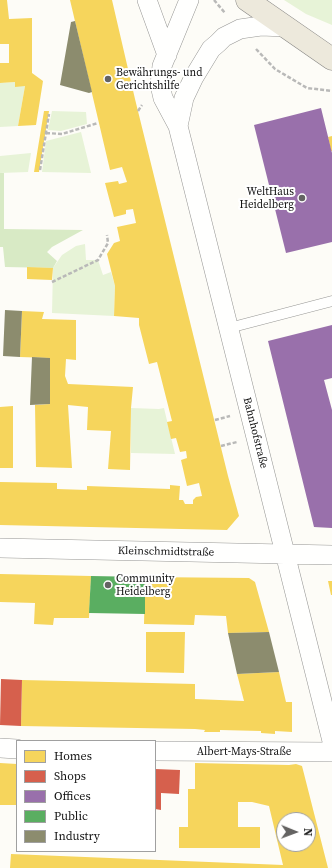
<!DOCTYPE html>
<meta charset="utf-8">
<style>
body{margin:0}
#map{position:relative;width:332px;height:868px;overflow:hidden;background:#fdfcf7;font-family:"Source Serif 4",serif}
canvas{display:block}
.legend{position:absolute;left:16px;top:740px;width:140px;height:112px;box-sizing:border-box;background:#fff;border:1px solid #a0a0a0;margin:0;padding:5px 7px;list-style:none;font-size:12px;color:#111}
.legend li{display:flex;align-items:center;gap:8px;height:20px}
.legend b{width:20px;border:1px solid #a0a0a0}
.north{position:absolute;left:276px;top:812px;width:40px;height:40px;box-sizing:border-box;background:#fff;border:1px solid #a0a0a0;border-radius:50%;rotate:91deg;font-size:11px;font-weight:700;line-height:16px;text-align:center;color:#111}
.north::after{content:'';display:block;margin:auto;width:14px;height:18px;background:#646362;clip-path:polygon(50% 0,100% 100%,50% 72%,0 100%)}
</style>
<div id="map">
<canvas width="332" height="868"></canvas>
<ul class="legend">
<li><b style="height:11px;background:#f6d55c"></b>Homes</li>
<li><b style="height:11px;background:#d6604d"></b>Shops</li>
<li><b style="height:11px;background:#9970ab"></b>Offices</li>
<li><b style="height:11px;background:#5aae61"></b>Public</li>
<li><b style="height:11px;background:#8c8c6e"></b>Industry</li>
</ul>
<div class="north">N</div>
</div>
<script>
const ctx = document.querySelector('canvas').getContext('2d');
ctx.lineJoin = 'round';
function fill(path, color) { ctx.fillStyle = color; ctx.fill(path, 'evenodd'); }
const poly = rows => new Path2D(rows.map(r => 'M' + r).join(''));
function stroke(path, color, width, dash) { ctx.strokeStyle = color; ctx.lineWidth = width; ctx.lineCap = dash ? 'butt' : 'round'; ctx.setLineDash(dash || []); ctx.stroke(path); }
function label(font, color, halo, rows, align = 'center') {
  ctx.font = font + ' "Source Serif 4",serif'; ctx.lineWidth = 4; ctx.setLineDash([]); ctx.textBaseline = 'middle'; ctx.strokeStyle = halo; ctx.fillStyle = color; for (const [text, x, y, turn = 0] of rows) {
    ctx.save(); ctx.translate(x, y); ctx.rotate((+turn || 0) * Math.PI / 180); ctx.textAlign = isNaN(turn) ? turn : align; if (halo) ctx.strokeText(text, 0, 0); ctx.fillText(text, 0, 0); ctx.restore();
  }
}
const green = poly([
 [284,0,332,0,332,25,306,14],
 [15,82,15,86,25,86,18,126,0,127,0,83],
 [52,111,86,112,87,124,61,131,48,130],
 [81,132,91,173,42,172,46,141],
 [31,153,28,172,0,173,0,156],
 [85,244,86,260,98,260,103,275,111,272,115,286,114,316,52,313,53,268,62,255,76,246],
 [131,408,159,409,164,408,175,454,131,453]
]);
const forest = poly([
 [0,173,4,173,4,229,83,230,52,247,47,252,57,261,53,268,5,267,3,247,0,247]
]);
const homes = poly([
 [0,0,7,0,9,19,32,18,32,73,43,81,36,125,18,126,25,86,15,87,15,82,0,83,0,63,9,63,9,44,0,44],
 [70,0,112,0,135,99,228,476,239,516,227,530,0,525,0,482,57,483,57,489,87,490,87,486,170,489,170,485,180,486,179,500,183,500,185,504,193,504,193,500,196,497,202,496,199,483,187,486,181,460,187,458,186,451,180,452,176,438,171,439,167,422,172,421,157,362,149,364,139,325,139,318,114,316,115,286,107,254,114,243,120,241,117,227,136,223,133,209,126,210,126,214,114,217,105,183,118,181,119,184,127,182,122,167,110,170],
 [44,111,49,111,39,172,34,172],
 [332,136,332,151,331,151,328,137],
 [27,267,53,268,52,280,27,279],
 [22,311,44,312,42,319,76,320,76,360,66,359,65,376,68,384,133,387,131,408,130,470,108,469,111,431,87,430,88,407,68,405,72,468,36,467,35,405,50,404,50,358,20,357],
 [13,406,13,468,0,468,0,407],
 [0,574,91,576,89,618,54,618,53,625,34,624,35,603,0,602],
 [145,577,249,578,255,582,269,632,228,633,226,616,195,615,194,625,144,624],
 [328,581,332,581,332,595,331,595],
 [146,632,185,632,184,673,146,672],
 [279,672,286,702,292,702,292,732,275,731,275,734,261,733,261,731,220,730,220,732,204,732,205,730,195,729,21,726,22,680,195,684,195,699,244,701,237,674],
 [0,763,17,764,17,805,0,805],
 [195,763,289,765,296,764,302,766,328,868,10,868,11,854,283,865,269,806,252,802,238,802,238,827,260,827,260,848,179,848,179,827,188,827,188,789,195,789],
 [284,820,308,820,308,844,284,844]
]);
const shops = poly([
 [1,679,22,680,21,726,0,725],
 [155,769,180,770,179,794,161,793,161,810,155,809]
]);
const offices = poly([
 [321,108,332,153,332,242,286,253,254,125],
 [332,325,332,378,324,380,332,410,332,528,314,527,268,341]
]);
const public = poly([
 [91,576,145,577,145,614,89,613]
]);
const industry = poly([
 [75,21,92,92,89,93,60,85,71,22],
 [5,310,22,311,20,357,3,356],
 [32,357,50,358,50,404,30,405],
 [269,632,279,672,237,674,228,633]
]);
const path = poly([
 [214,0,225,13],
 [256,49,275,69,307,88,332,91],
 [138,111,142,105],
 [46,133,62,134,98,123],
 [40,170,49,114],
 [52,282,98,260,108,243,107,235],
 [215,420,230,416],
 [221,446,237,442]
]);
const lane = poly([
 [229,328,332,301]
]);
const street = poly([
 [147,0,167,55],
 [189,0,162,66,160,85,163,98,178,126,332,741],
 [178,126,184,98,194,77,211,49,218,43,224,37,240,29,261,26,285,27],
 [0,548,332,555],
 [0,748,17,749],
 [155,751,332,752]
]);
const primary = poly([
 [247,0,332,59]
]);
const markers = [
 [108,79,4,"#646362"],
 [302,198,4,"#646362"],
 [108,585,4,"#646362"]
];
const poiNames = [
 ["Bewährungs- und",116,73],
 ["Gerichtshilfe",116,86],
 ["WeltHaus",294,192,"right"],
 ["Heidelberg",294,205,"right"],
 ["Community",116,579],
 ["Heidelberg",116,592]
];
const streetNames = [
 ["Bahnhofstraße",255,433,76],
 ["Kleinschmidtstraße",166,552,1],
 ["Albert-Mays-Straße",244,752]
];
fill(green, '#e7f3d7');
fill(forest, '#d8eac5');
fill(homes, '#f6d55c');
fill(shops, '#d6604d');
fill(offices, '#9970ab');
fill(public, '#5aae61');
fill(industry, '#8c8c6e');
stroke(lane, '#979795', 11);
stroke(street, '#979795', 20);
stroke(primary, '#858482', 23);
stroke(path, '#b9b9b8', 2.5, [4, 2]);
stroke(lane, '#fffffe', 10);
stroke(street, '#fffffe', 19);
stroke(primary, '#ede9dc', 22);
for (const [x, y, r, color] of markers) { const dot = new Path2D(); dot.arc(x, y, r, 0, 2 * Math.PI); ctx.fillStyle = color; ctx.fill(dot); stroke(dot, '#fff', 1.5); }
label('11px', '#111', '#fff', poiNames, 'left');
label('11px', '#111', '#fff', streetNames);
</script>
